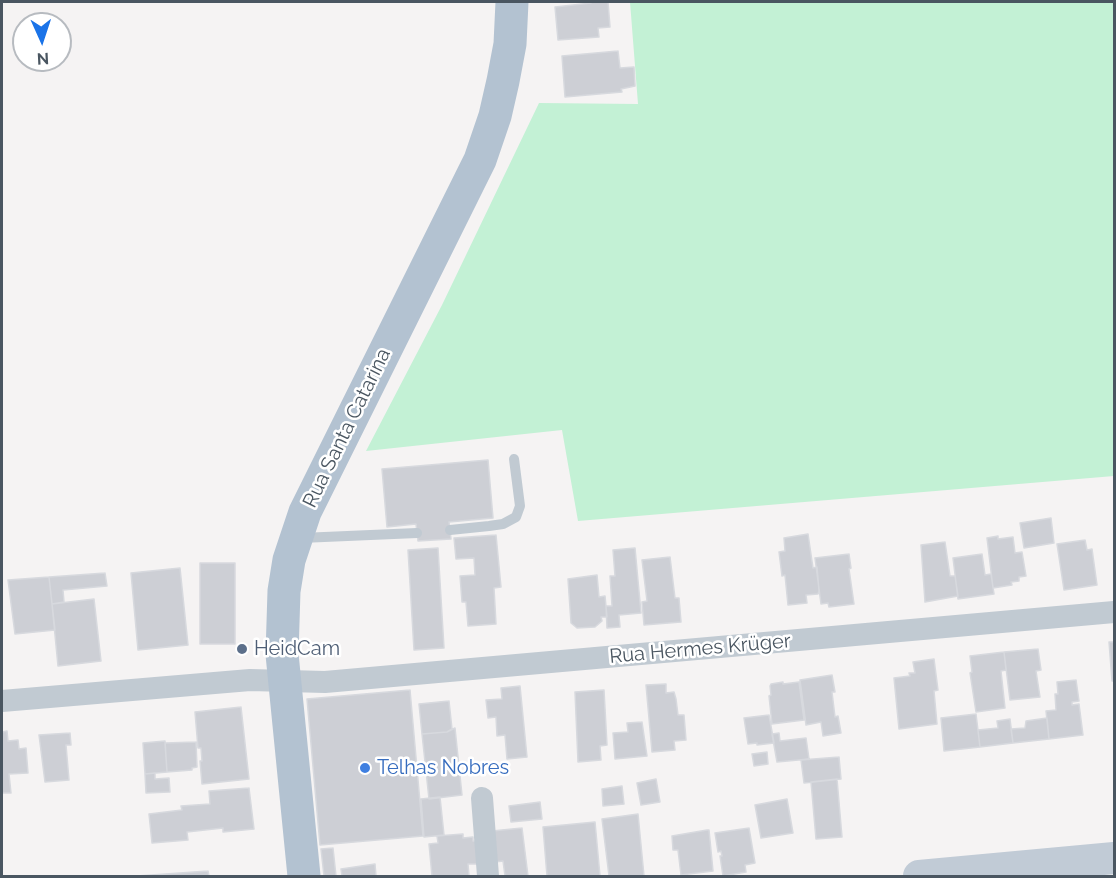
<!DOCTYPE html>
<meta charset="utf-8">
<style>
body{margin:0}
#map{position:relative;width:1116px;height:878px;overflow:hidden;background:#f5f3f3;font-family:Raleway,sans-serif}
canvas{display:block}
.frame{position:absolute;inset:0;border:3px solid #4a5661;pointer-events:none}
.north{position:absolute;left:12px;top:12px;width:60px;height:60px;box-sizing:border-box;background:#fff;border:2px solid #b7bbc0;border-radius:50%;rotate:177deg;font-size:16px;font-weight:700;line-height:24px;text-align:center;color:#4a5661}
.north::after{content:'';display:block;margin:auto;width:21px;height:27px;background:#1a73e8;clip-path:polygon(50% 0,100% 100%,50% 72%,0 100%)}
</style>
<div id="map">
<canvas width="1116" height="878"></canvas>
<div class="frame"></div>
<div class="north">N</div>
</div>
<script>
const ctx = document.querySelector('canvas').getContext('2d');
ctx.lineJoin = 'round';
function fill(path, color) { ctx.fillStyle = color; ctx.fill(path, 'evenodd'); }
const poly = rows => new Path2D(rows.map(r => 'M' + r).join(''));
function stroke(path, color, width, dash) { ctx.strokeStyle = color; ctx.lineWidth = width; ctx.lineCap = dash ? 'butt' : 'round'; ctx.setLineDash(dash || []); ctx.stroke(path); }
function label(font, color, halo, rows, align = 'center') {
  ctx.font = font + ' Raleway,sans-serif'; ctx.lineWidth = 5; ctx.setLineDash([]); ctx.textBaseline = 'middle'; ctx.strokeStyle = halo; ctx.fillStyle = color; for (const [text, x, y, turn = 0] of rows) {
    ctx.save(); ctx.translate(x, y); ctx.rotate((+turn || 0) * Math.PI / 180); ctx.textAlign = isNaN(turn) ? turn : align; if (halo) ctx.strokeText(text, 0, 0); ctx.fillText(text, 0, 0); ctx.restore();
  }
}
const green = poly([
 [630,2,1114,2,1114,476,578,521,562,430,366,451,442,305,539,103,638,104]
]);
const building = poly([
 [590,2,608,2,610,27,598,28,599,37,558,40,555,7,591,3,590,2],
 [618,51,620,68,634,67,635,86,621,89,622,92,565,97,562,56,618,51],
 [488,460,493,518,449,522,451,539,418,541,416,524,387,527,382,469,488,460],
 [1051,518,1054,543,1024,548,1020,523,1051,518],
 [808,534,813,568,817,567,819,591,818,594,806,595,807,603,788,605,785,575,782,576,779,552,785,551,784,538,808,534],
 [496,535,501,587,494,588,496,624,468,626,466,602,462,602,460,576,475,575,474,558,456,559,454,538,496,535],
 [998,536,998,539,1013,537,1015,553,1022,552,1026,576,1019,577,1019,581,1011,582,1012,585,993,588,987,538,998,536],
 [1085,540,1087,550,1092,549,1097,585,1064,590,1057,544,1085,540],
 [945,542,950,576,955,576,958,596,925,602,921,545,945,542],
 [438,548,444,648,414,650,408,550,438,548],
 [635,548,641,613,619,615,620,627,607,628,606,606,612,606,610,576,615,576,613,550,635,548],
 [849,554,851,568,849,569,854,604,829,607,828,603,821,604,815,558,849,554],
 [982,554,985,575,991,574,994,594,958,599,953,558,982,554],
 [670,557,675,598,679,598,681,622,644,625,642,602,647,601,642,560,670,557],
 [200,563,235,563,235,644,200,644,200,563],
 [180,568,188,645,138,650,131,573,180,568],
 [105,573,107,586,63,590,64,602,52,604,49,577,105,573],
 [597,575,599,597,605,596,607,617,601,617,602,621,595,627,577,628,571,623,568,579,597,575],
 [49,577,55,630,15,634,8,580,49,577],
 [94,599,101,661,58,666,52,604,94,599],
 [1109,642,1114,642,1114,681,1112,681,1109,642],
 [1038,649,1041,670,1036,671,1040,697,1010,700,1004,652,1038,649],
 [1004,652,1006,670,1001,671,1005,708,976,712,970,673,972,672,970,656,1004,652],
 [934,659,938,690,934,691,937,724,899,729,894,678,910,676,909,673,915,673,913,662,934,659],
 [832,675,835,692,832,692,835,717,838,716,841,733,823,736,821,722,806,725,800,680,832,675],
 [1076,680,1079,701,1072,702,1072,705,1079,704,1083,735,1049,739,1046,711,1056,710,1055,694,1058,694,1057,682,1076,680],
 [783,682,783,684,799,682,804,720,772,724,769,696,771,695,770,686,771,684,783,682],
 [666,684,666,693,674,692,676,699,678,715,684,715,686,740,674,741,675,750,652,752,646,685,666,684],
 [520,686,527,757,507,759,505,735,497,736,496,717,488,718,486,700,502,699,501,688,520,686],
 [410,690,423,836,320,845,307,699,410,690],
 [604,690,607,745,600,746,601,760,578,762,575,692,604,690],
 [449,701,452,729,447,732,422,734,419,704,449,701],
 [241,707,249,779,202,784,200,761,202,761,201,748,198,748,195,712,241,707],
 [976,714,980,747,944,751,941,718,976,714],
 [769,715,774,743,757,745,757,743,748,744,744,718,769,715],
 [1047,718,1049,739,1013,743,1011,729,1025,728,1026,721,1047,718],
 [1010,719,1013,743,980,747,978,730,998,728,997,721,1010,719],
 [642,722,647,756,615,759,613,733,628,732,627,723,642,722],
 [455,728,462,795,429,799,422,734,447,732,455,728],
 [7,731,8,741,18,740,19,749,26,748,28,773,9,774,11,793,2,793,2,732,7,731],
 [70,733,71,745,66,745,69,780,45,782,39,735,70,733],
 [779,733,780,741,806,738,809,759,777,762,772,734,779,733],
 [165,741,167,772,145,774,143,743,165,741],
 [196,742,197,767,192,768,192,770,167,772,165,743,196,742],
 [767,752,768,764,754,766,752,754,767,752],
 [839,757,841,779,804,783,801,760,839,757],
 [155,773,155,779,169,778,170,792,146,793,145,774,155,773],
 [656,779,660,802,641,805,637,783,656,779],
 [837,779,842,837,816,839,811,782,837,779],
 [622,786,624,804,603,806,602,789,622,786],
 [249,788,254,829,223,832,223,828,187,832,188,840,152,843,149,814,182,810,181,806,210,804,209,791,249,788],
 [440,797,444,835,424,837,421,799,440,797],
 [787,799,793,833,761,838,755,805,787,799],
 [540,802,542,819,511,822,509,806,540,802],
 [638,814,644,876,609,876,602,819,638,814],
 [595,822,600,876,547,876,543,827,595,822],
 [522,828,528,876,505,876,503,861,495,862,492,831,522,828],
 [749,828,755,863,745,865,746,872,723,876,720,856,722,856,721,851,718,852,715,833,749,828],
 [707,830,709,830,713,871,681,875,678,850,673,850,672,836,707,830],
 [463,834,463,838,473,837,473,841,477,841,478,864,468,864,469,876,432,876,429,844,438,843,437,836,463,834],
 [333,848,336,876,324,876,321,849,333,848],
 [375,864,376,876,342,876,341,869,375,864],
 [208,871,209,876,137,876,208,871]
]);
const service = poly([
 [450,530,489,526,503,524,516,517,520,506,514,459],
 [301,538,417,533]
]);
const minor = poly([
 [2,701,250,680,325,682,1114,612],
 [482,798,488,876]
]);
const secondary = poly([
 [919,876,1114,858]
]);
const primary = poly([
 [304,876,282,654,284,591,289,560,305,512,480,160,495,116,503,81,510,44,512,2]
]);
const markers = [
 [242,649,6,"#5c6f8a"],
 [365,768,6,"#3f7fe0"]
];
const streetNames = [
 ["Rua Santa Catarina",347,428,-64],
 ["Rua Hermes Krüger",700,649,-5]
];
const serviceNames = [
 ["HeidCam",254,649]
];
const shopNames = [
 ["Telhas Nobres",377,768]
];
fill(green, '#c3f1d5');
fill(building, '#cdcfd5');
stroke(building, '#d7d9de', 1.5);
stroke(service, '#c1cad2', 10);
stroke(minor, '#c1cad2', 22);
stroke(secondary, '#c1cbd6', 32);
stroke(primary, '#b3c2d1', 33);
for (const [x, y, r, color] of markers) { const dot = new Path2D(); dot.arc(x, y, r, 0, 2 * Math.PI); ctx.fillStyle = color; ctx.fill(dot); stroke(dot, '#fff', 2); }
label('20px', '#4a5661', '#fff', streetNames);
label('20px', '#4e5e75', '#fff', serviceNames, 'left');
label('20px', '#366cbe', '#fff', shopNames, 'left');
</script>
